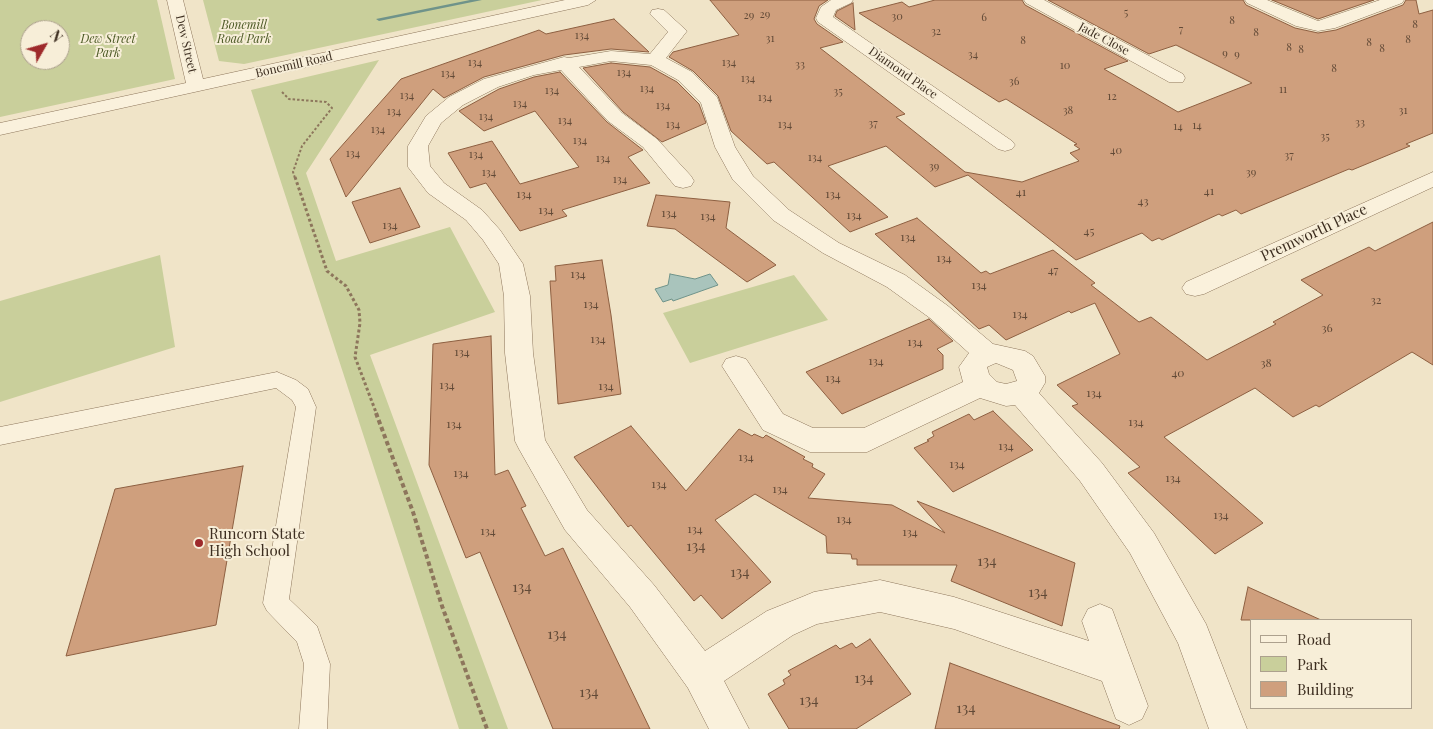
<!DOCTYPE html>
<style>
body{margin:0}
#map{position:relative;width:1433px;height:729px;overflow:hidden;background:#f0e4c8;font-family:"Playfair Display",serif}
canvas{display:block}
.legend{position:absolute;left:1250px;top:619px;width:162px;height:90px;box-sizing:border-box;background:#f7eed8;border:1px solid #ada18e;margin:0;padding:6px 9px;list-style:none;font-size:15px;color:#3d2e20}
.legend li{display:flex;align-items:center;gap:10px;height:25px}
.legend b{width:25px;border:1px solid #ada18e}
.north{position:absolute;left:20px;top:20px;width:50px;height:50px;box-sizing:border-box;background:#f7eed8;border:1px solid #ada18e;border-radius:50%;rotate:52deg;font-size:14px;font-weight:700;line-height:20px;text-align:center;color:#3d2e20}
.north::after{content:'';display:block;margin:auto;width:18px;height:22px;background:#9e2a2b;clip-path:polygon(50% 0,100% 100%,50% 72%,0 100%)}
</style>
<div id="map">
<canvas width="1433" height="729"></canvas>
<ul class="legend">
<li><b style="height:6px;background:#faf1dc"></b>Road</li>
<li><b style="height:14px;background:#c9cf9b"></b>Park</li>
<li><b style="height:14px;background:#cf9f7d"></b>Building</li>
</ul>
<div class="north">N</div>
</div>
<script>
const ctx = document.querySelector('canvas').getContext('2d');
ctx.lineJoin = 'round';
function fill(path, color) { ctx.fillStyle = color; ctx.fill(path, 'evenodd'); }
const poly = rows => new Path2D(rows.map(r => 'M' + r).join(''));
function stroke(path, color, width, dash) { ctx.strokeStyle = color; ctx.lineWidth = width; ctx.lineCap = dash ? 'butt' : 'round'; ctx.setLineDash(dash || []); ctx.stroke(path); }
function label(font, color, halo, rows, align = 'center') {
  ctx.font = font + ' "Playfair Display",serif'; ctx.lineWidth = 4; ctx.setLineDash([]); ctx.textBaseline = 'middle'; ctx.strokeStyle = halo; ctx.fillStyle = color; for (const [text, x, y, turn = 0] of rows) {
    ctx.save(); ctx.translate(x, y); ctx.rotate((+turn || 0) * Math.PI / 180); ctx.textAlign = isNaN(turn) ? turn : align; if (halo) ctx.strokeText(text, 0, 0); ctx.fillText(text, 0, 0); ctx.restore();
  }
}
const green = poly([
 [0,0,157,0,175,79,0,117],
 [30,30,60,30,60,60,30,60],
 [203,0,542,0,244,64,219,61],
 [379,60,306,173,336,261,450,227,495,312,370,355,508,729,459,729,251,90],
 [160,255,175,347,0,402,0,301],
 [794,275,828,320,690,363,663,313]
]);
const water = poly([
 [670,274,695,279,710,274,718,285,673,301,672,299,663,302,655,289,668,285,670,274]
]);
const stream = poly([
 [470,0,482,0,379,21,376,19,470,0]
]);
const building = poly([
 [710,0,828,0,819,6,814,19,817,24,843,42,820,48,905,114,896,117,965,172,1022,182,1079,161,1070,153,1080,149,1074,145,1077,144,1006,99,999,102,859,13,902,2,909,7,935,0,1022,0,1025,5,1128,61,1104,69,1178,112,1252,83,1176,45,1149,54,1048,0,1243,0,1246,5,1295,28,1318,33,1336,30,1403,5,1406,0,1416,0,1419,14,1433,10,1433,133,1406,144,1410,146,1352,170,1349,169,1241,214,1236,210,1222,216,1219,214,1162,240,1159,238,1152,241,1142,233,1076,260,968,175,935,187,886,146,828,166,888,217,850,232,774,162,767,164,731,131,718,96,693,71,669,57,673,52,739,35,710,0],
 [1272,0,1374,0,1318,19,1272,0],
 [853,3,855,30,835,16,837,11,853,3],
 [614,19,649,52,611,49,564,55,484,77,444,98,433,89,346,197,330,159,401,79,539,30,546,34,614,19],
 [611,63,650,67,677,82,699,104,706,123,662,142,623,112,583,68,611,63],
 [560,72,607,122,643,150,628,157,650,183,562,210,567,216,520,231,486,183,470,188,448,153,492,141,520,184,579,167,535,111,484,131,459,111,499,89,534,77,560,72],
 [400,188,420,227,370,243,352,202,400,188],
 [656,195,730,202,726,228,776,265,747,282,675,229,647,226,656,195],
 [917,218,981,273,986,271,990,274,1053,250,1095,283,1091,285,1139,322,1151,317,1207,360,1276,324,1273,322,1323,295,1301,280,1369,247,1375,251,1433,222,1433,365,1412,352,1319,407,1316,405,1293,417,1255,388,1164,437,1263,523,1215,554,1128,473,1140,467,1072,406,1078,404,1057,385,1120,354,1095,303,1071,313,1069,311,1006,340,989,325,979,329,875,234,917,218],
 [602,260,611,315,621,394,558,404,550,281,556,281,555,266,602,260],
 [929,319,953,341,937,349,943,355,943,369,842,414,806,372,929,319],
 [491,336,495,475,508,470,526,506,521,508,545,556,563,548,650,729,553,729,480,552,466,558,429,465,433,344,491,336],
 [993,411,1033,450,953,492,914,448,929,441,927,440,934,436,932,432,969,414,974,420,993,411],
 [631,426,686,491,739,429,752,436,754,434,763,438,766,435,805,457,803,459,813,464,812,467,825,474,808,498,892,505,945,533,917,501,1075,563,1062,626,951,581,957,565,857,565,857,559,852,559,851,554,827,553,826,536,755,494,715,520,771,582,722,619,701,595,694,601,631,525,628,527,574,457,631,426],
 [243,466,216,625,66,656,115,489,243,466],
 [1248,587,1321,620,1241,620,1248,587],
 [870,639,911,694,856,729,789,729,768,694,785,684,783,680,791,675,788,671,836,645,840,649,852,643,856,648,870,639],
 [950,663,1120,726,1119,729,935,729,950,663]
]);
const pathFar2 = poly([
 [282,92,289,99,326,102,332,108,302,146,293,172,295,178]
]);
const pathFar1 = poly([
 [295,177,327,271,346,286,359,310,360,323,355,357,377,415]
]);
const path = poly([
 [376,413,413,512,442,606,487,729]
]);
const service = poly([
 [277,372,296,380,308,389,316,407,289,599,317,626,330,664,327,729,299,729,304,664,297,642,267,611,263,603,296,407,292,400,276,388,0,445,0,427,277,372]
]);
const minor = poly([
 [167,0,183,0,203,79,565,0,596,0,588,5,0,135,0,123,186,83,167,0],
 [831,0,853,0,851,3,836,10,833,17,1012,141,1015,145,1012,149,1005,151,998,149,818,22,816,18,821,7,831,0],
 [1024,0,1044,0,1183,74,1185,78,1183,82,1169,82,1026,3,1024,0],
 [1245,0,1267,0,1318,21,1380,0,1404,0,1402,3,1335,28,1318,31,1296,26,1247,3,1245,0],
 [658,9,664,10,687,31,666,58,692,72,717,97,735,147,753,176,789,210,839,243,905,275,948,306,993,344,1025,351,1033,356,1045,376,1045,383,1039,393,1102,463,1154,533,1206,624,1247,729,1209,729,1178,643,1130,553,1080,481,1015,405,1006,406,980,398,867,452,810,452,763,430,722,366,726,359,736,356,746,359,783,414,813,428,864,428,963,382,959,367,969,353,930,318,887,287,823,253,773,220,733,180,715,147,701,103,678,80,651,65,611,61,579,67,622,113,657,139,691,176,694,181,691,186,683,188,675,186,643,147,608,121,561,70,534,75,498,87,463,105,441,123,428,146,430,166,444,183,482,210,500,230,523,264,530,296,533,353,545,440,587,510,654,585,705,651,767,611,802,597,814,592,880,580,954,597,1089,641,1082,621,1088,609,1100,604,1112,609,1148,706,1142,719,1129,725,1116,719,1102,681,954,629,880,612,817,624,793,635,724,681,749,729,709,729,688,688,630,607,565,530,519,449,515,441,505,353,504,296,499,264,483,240,466,220,428,193,408,167,408,146,426,116,449,97,484,79,564,57,569,58,611,51,650,54,668,32,650,14,652,10,658,9],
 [996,363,1013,370,1017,381,1006,384,997,382,989,374,987,367,996,363],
 [1433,172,1433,187,1204,294,1195,296,1186,294,1182,288,1186,282,1433,172]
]);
const markers = [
 [199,543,5,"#9e2a2b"]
];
const farNumbernames = [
 ["5",1126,13],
 ["29",765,15],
 ["29",749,16],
 ["30",897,17],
 ["6",984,18],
 ["8",1232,21],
 ["8",1415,25],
 ["7",1181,30],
 ["32",936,32],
 ["8",1256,33],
 ["134",582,36],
 ["31",770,39],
 ["8",1408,40],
 ["8",1023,41],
 ["8",1369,43],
 ["8",1289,48],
 ["8",1382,49],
 ["8",1301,50],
 ["9",1225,54],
 ["34",973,55],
 ["9",1237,55],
 ["134",475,63],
 ["134",729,63],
 ["33",800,65],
 ["10",1065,66],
 ["8",1334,69],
 ["134",624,73],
 ["134",448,74],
 ["134",748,79],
 ["36",1014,82],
 ["134",647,89],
 ["11",1283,90],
 ["134",552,91],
 ["35",838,92],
 ["134",407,96],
 ["12",1112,97],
 ["134",765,98],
 ["134",520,104],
 ["134",663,106],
 ["38",1068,111],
 ["31",1403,111],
 ["134",394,112],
 ["134",486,117],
 ["134",565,121],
 ["33",1360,123],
 ["37",873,124],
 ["134",673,125],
 ["134",785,125],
 ["14",1197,126],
 ["14",1178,127],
 ["134",378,130],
 ["35",1325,137],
 ["134",580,141],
 ["40",1116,151],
 ["134",353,154],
 ["134",476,155],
 ["37",1289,156],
 ["134",815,158],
 ["134",603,159],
 ["39",934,167],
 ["134",489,173],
 ["39",1251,173],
 ["134",620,180]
];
const farParknames = [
 ["Bonemill",244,25],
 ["Road Park",244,39],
 ["Dew Street",108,39],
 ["Park",108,53]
];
const farStreetnames = [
 ["Jade Close",1104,39,28],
 ["Dew Street",186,44,77],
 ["Bonemill Road",294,65,-13],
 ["Diamond Place",903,73,35]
];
const numberNames = [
 ["41",1209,191],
 ["41",1021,192],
 ["134",524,194],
 ["134",833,194],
 ["43",1143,201],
 ["134",546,210],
 ["134",669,213],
 ["134",854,215],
 ["134",708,216],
 ["134",390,225],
 ["45",1089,231],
 ["134",908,237],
 ["134",944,258],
 ["47",1053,270],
 ["134",578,274],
 ["134",979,285],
 ["32",1376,300],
 ["134",591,304],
 ["134",1020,314],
 ["36",1327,328],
 ["134",598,339],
 ["134",915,342],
 ["134",462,352],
 ["134",876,361],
 ["38",1266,363],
 ["40",1178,373],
 ["134",833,378],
 ["134",447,385],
 ["134",606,386],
 ["134",1094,393],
 ["134",1136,422],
 ["134",454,424],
 ["134",1006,446],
 ["134",746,457],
 ["134",957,464],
 ["134",461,473],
 ["134",1173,478],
 ["134",659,484],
 ["134",780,489],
 ["134",1221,515],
 ["134",844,519],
 ["134",695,529],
 ["134",488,531],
 ["134",910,532]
];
const streetNames = [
 ["Premworth Place",1314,233,-25]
];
const poiNames = [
 ["Runcorn State",209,534],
 ["High School",209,551]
];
const nearNumbernames = [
 ["134",696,546],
 ["134",987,561],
 ["134",740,572],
 ["134",522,587],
 ["134",1038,592],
 ["134",557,634],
 ["134",864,678],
 ["134",589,692],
 ["134",809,700],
 ["134",966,708]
];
fill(green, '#c9cf9b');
fill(water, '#a9c4bc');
stroke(water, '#6f938a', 1);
fill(stream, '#6f938a');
fill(building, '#cf9f7d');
stroke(building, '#8d5f41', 1);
stroke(service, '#8d765c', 1);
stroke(minor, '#8d765c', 1);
stroke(pathFar2, '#8d765c', 2, [2.5, 2]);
stroke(pathFar1, '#8d765c', 3, [3, 2.5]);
stroke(path, '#8d765c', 4, [4.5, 3]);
fill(service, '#faf1dc');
fill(minor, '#faf1dc');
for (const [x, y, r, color] of markers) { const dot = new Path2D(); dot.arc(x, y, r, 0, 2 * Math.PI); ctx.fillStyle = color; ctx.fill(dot); stroke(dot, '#f7eed8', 2); }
label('11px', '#624a37', null, farNumbernames);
label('italic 12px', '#4d5a26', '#f7eed8', farParknames);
label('12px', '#3d2e20', '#f7eed8', farStreetnames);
label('12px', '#624a37', null, numberNames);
label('15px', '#3d2e20', '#f7eed8', streetNames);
label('15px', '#3d2e20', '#f7eed8', poiNames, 'left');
label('15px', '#624a37', null, nearNumbernames);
</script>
